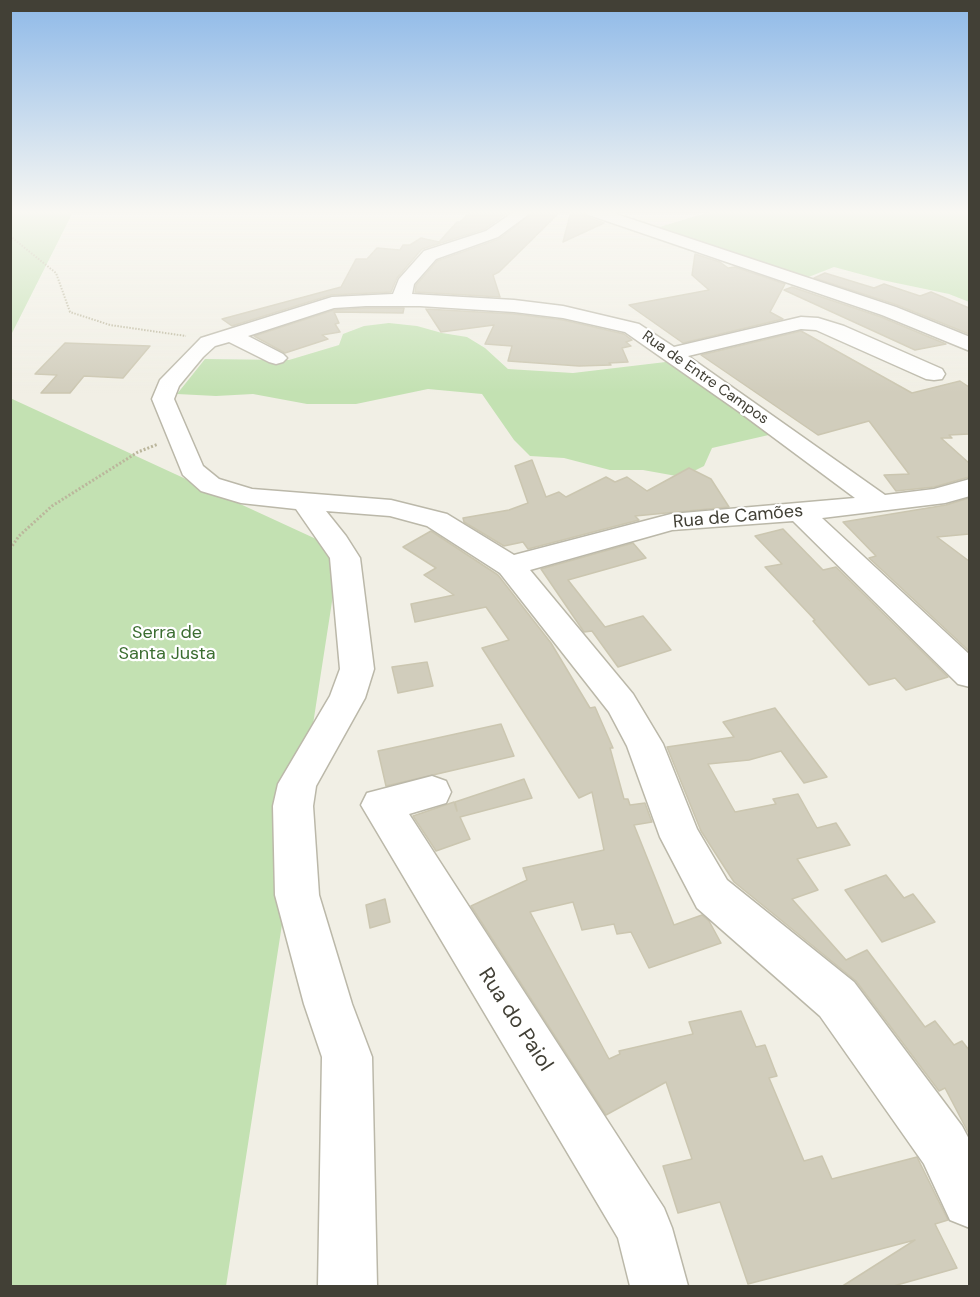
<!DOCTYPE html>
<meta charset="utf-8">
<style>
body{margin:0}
#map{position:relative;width:980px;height:1297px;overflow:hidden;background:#f1efe5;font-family:"DM Sans",sans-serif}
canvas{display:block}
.frame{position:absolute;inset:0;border:12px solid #424036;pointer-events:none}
</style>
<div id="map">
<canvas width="980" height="1297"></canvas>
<div class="frame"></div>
</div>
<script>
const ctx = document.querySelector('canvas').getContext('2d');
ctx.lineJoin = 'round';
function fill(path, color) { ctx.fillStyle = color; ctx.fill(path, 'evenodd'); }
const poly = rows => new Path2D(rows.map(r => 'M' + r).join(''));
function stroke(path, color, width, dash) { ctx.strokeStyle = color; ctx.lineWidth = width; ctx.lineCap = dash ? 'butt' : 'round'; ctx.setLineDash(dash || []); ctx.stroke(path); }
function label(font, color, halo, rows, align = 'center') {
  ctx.font = font + ' "DM Sans",sans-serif'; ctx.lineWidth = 4.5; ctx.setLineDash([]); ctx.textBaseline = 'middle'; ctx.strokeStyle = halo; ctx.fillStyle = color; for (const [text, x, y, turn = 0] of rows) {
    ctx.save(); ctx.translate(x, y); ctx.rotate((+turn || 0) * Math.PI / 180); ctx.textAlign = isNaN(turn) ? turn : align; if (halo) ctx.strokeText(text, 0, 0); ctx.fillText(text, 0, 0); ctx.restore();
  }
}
const green = poly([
 [11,211,84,211,73,212,11,335],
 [712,211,969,211,969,302,949,294,882,280,834,267,806,278,653,229],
 [389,323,417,326,442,333,467,337,485,348,508,369,573,373,674,361,773,434,712,448,704,466,682,477,643,470,610,470,564,458,530,456,514,440,482,394,428,389,356,404,307,404,253,394,216,396,177,394,205,359,289,360,339,345,343,334,364,326],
 [10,398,340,550,226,1286,11,1286]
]);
const building = poly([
 [471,211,510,211,485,229,422,249,397,278,391,292,331,295,232,326,222,319,341,287,356,259,367,259,377,248,400,250,403,245,410,245,421,238,439,242,457,222,460,222,471,211],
 [535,211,561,211,499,272,493,275,500,297,415,292,416,285,437,261,499,239,535,211],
 [571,211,582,211,585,216,604,223,563,242,571,211],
 [695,254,720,262,728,268,735,267,785,284,770,312,783,319,683,343,629,305,709,290,692,275,695,254],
 [825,273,874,288,884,284,920,296,931,292,969,308,969,334,897,305,814,278,825,273],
 [792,287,881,317,946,344,915,350,784,290,792,287],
 [366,308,404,308,403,313,334,312,339,323,335,324,340,332,322,335,328,339,285,353,254,336,334,310,366,308],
 [426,309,514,314,563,320,624,334,632,340,626,342,631,346,622,348,628,362,609,363,611,365,579,366,508,361,512,346,485,344,494,325,441,332,426,309],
 [801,331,912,393,960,381,969,387,969,434,949,435,952,438,941,438,969,463,969,477,934,487,896,491,884,475,909,474,869,421,818,435,701,355,801,331],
 [65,343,150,346,123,378,84,376,70,393,41,393,57,375,35,374,65,343],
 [532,460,546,497,559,492,566,497,606,477,615,482,627,477,647,491,689,468,711,479,729,507,635,516,639,520,528,549,523,542,504,546,464,522,463,518,509,510,528,503,515,466,532,460],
 [969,498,969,534,937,537,969,561,969,651,869,558,876,556,843,522,946,505,969,498],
 [783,529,823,570,836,567,948,677,906,690,895,678,869,685,813,621,815,620,765,567,782,564,755,536,783,529],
 [431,531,498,575,551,643,590,708,595,707,613,748,610,748,624,799,628,799,630,805,645,803,652,822,634,825,674,925,702,915,709,921,721,943,649,968,631,932,617,934,614,924,582,930,573,902,530,912,609,1059,620,1054,619,1051,693,1034,689,1022,741,1011,756,1047,765,1045,777,1076,769,1078,804,1161,822,1156,832,1179,917,1157,948,1220,935,1224,957,1268,890,1287,841,1287,915,1240,748,1284,720,1202,678,1213,663,1166,692,1159,666,1082,606,1115,471,906,527,880,523,868,604,850,592,792,579,798,482,648,509,640,486,607,415,622,411,604,454,595,424,575,436,568,403,547,431,531],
 [633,543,646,558,568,580,605,627,643,616,671,650,618,667,592,631,584,632,541,569,633,543],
 [427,662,433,686,398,693,392,667,427,662],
 [775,708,827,777,804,783,781,751,749,760,708,764,735,812,776,804,773,799,798,794,817,828,836,823,850,845,797,859,818,890,792,899,846,960,867,950,925,1027,935,1021,954,1045,962,1041,969,1050,969,1134,945,1088,939,1091,856,981,734,882,701,831,667,747,734,737,723,722,775,708],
 [501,724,514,756,386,786,378,751,501,724],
 [524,779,532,798,460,817,470,839,436,851,413,816,454,802,457,811,455,802,524,779],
 [886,875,904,898,913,894,935,922,882,942,845,890,886,875],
 [385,899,390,922,370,928,366,905,385,899]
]);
const pathFar1 = poly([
 [10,236,56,273,70,312,110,325,186,336]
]);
const path = poly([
 [10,549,19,536,52,506,138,452,158,444]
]);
const minor = poly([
 [515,211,533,211,498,237,436,259,414,284,412,294,514,300,563,306,639,324,674,347,801,317,818,318,844,326,942,369,945,374,942,379,934,380,926,379,816,330,801,329,688,356,885,495,934,489,970,479,970,496,945,503,822,518,970,655,970,687,958,684,793,521,672,530,530,570,633,694,663,744,697,829,727,880,854,982,962,1126,970,1141,970,1228,950,1220,924,1164,820,1016,697,908,660,837,627,746,609,712,500,573,427,526,390,516,326,511,346,536,360,558,374,669,365,698,316,786,313,806,319,895,352,1004,372,1057,377,1286,318,1286,322,1057,304,1004,275,895,273,806,278,784,330,696,340,669,330,558,296,509,241,503,201,491,183,475,152,399,160,380,201,338,332,297,393,294,399,279,424,251,486,231,515,211],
 [366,306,420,306,514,312,563,318,625,332,738,411,855,498,671,514,514,555,447,514,391,500,252,489,219,479,203,466,174,399,179,386,203,357,215,346,229,342,269,362,276,364,283,362,287,358,283,354,248,336,334,308,366,306],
 [584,211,607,211,896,307,970,337,970,351,882,315,586,214,584,211],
 [432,776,446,781,451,792,446,803,409,814,664,1208,672,1228,688,1286,630,1286,618,1238,361,805,367,793,432,776]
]);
const farStreetnames = [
 ["Rua de Entre Campos",705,378,35]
];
const streetNames = [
 ["Rua de Camões",738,517,-5]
];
const parkNames = [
 ["Serra de",167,633],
 ["Santa Justa",167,654]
];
const nearStreetnames = [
 ["Rua do Paiol",515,1020,57]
];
fill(green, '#c3e1b2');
fill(building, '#d1cdbc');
stroke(building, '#cbc6b0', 1.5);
stroke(minor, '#bbb8a9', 3);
stroke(pathFar1, '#bbb69c', 2, [1.5, 1.5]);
stroke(path, '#bbb69c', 3, [2, 2]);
fill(minor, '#fff');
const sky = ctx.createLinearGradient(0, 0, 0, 393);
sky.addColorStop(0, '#8eb9e8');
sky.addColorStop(0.54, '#f9f8f3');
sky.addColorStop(1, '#f9f8f300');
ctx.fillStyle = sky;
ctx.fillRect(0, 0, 980, 393);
label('15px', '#424036', '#fff', farStreetnames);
label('18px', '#424036', '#fff', streetNames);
label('18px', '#3b6d30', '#fff', parkNames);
label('21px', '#424036', '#fff', nearStreetnames);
</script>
